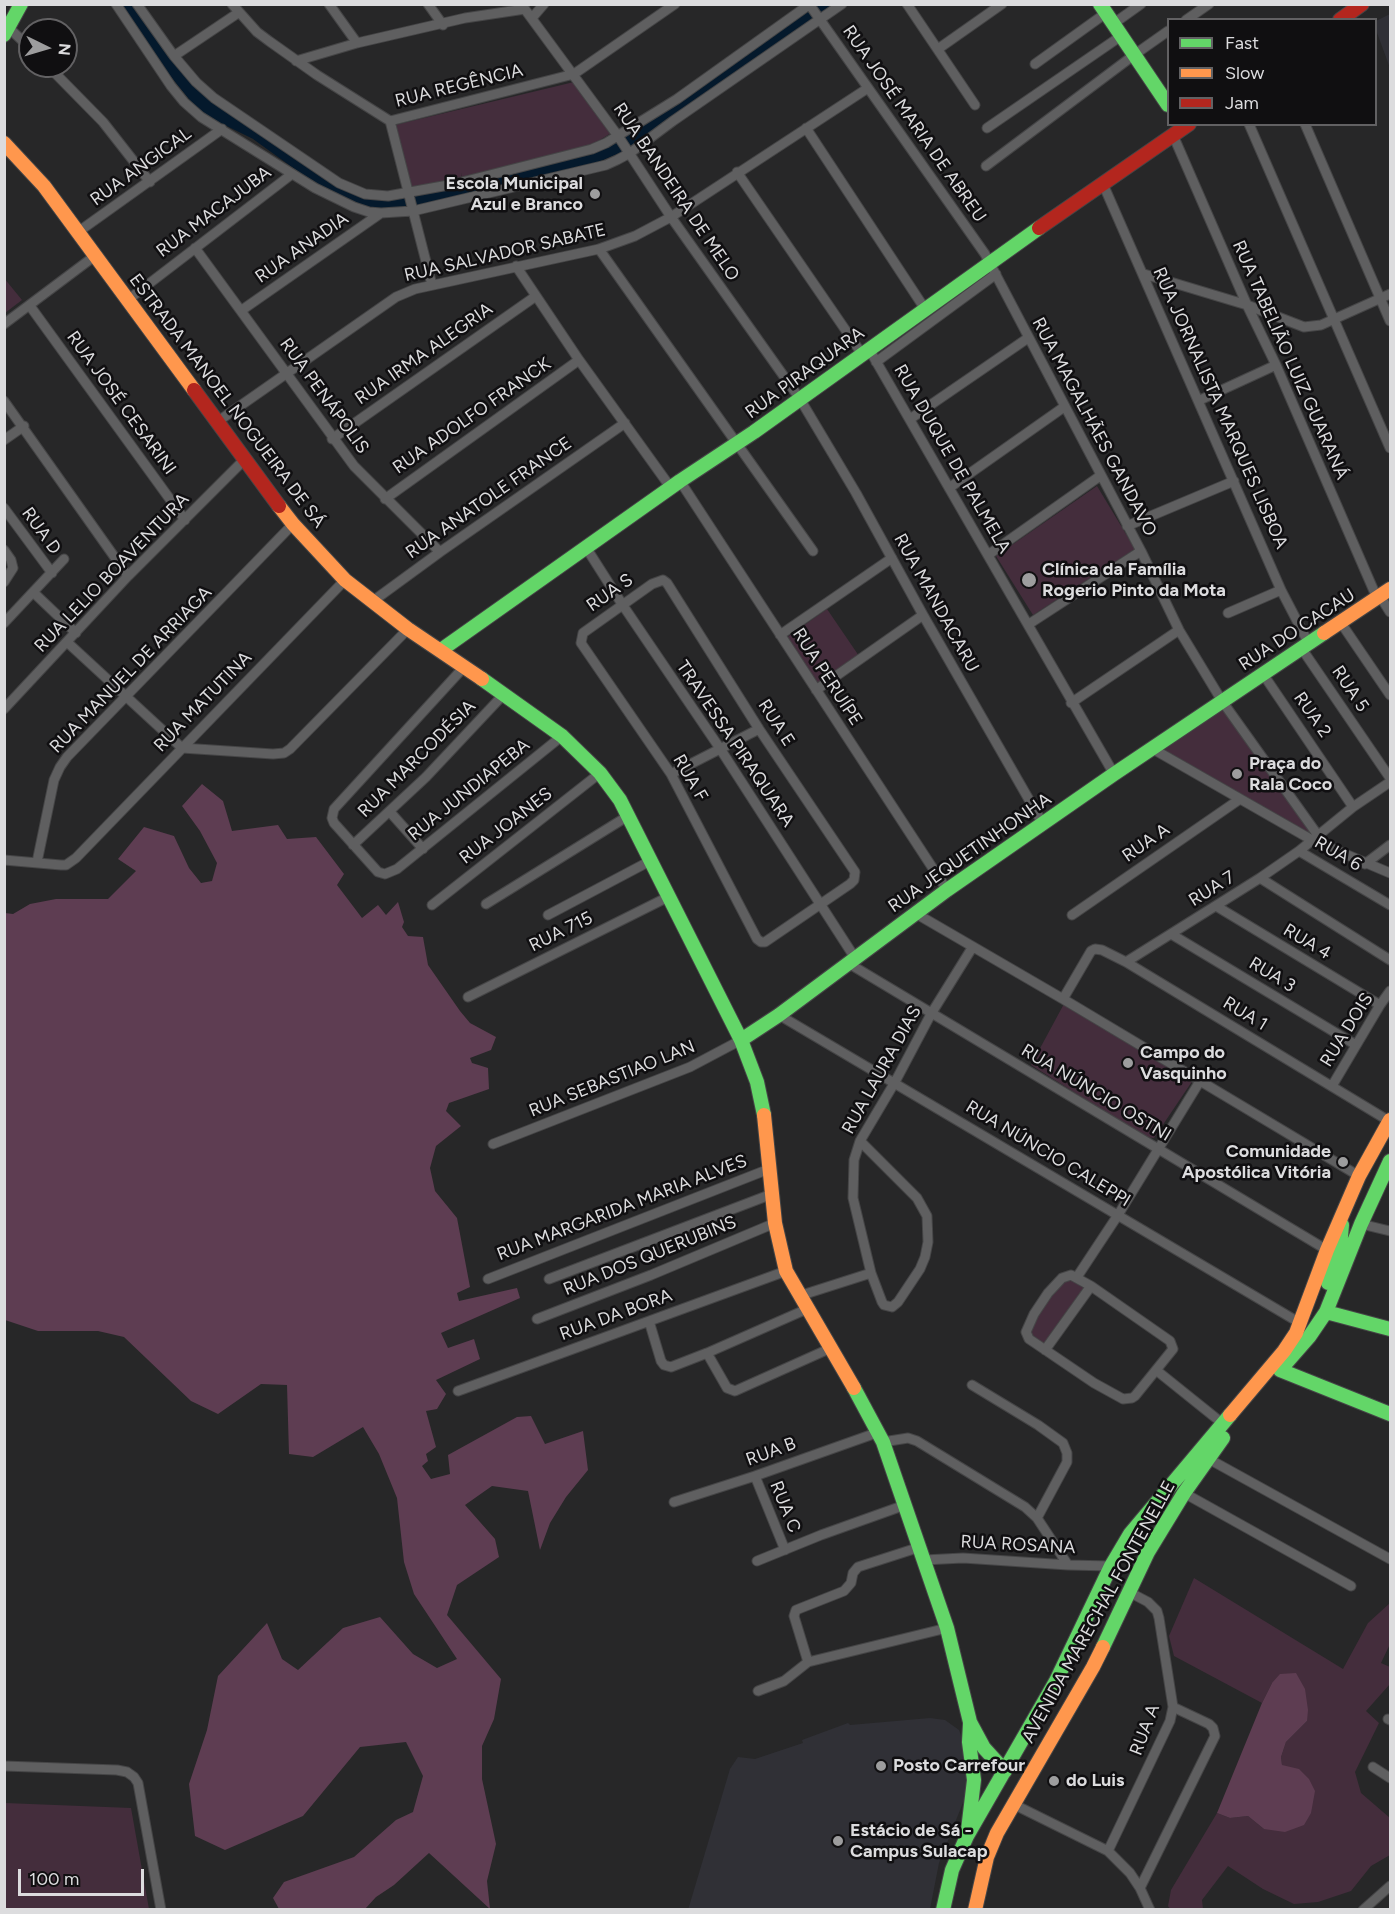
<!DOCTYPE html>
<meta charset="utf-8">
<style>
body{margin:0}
#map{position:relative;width:1395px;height:1914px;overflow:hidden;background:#272728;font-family:Figtree,sans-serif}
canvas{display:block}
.frame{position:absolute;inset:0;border:6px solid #dcdcde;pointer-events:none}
.legend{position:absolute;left:1167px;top:18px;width:210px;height:108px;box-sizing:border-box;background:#100f11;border:2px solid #626163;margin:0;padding:8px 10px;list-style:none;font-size:18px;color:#dcdcde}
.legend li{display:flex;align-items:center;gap:12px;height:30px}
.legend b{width:30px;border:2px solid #626163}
.north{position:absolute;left:18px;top:18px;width:60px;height:60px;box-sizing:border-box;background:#100f11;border:2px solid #626163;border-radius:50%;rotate:95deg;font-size:16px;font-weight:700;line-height:24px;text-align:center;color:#dcdcde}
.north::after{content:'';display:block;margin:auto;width:21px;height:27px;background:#9d9d9e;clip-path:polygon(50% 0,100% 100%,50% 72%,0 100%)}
.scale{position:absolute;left:18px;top:1869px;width:126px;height:27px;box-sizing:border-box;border:3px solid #dcdcde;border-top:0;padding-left:8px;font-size:18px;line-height:21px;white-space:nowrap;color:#dcdcde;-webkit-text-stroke:4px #100f11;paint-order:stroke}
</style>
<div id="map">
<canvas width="1395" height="1914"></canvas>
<div class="frame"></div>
<ul class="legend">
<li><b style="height:8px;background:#63d668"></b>Fast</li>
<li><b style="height:8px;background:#ff974d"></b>Slow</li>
<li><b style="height:8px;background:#b3261e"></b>Jam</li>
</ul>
<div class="north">N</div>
<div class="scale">100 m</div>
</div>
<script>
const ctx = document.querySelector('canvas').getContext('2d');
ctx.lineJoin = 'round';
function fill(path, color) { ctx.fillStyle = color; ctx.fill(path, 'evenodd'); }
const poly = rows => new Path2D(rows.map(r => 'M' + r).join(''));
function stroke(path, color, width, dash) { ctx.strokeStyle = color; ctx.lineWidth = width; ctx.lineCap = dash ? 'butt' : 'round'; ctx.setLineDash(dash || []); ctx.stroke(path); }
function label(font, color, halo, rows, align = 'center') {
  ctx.font = font + ' Figtree,sans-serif'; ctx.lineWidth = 5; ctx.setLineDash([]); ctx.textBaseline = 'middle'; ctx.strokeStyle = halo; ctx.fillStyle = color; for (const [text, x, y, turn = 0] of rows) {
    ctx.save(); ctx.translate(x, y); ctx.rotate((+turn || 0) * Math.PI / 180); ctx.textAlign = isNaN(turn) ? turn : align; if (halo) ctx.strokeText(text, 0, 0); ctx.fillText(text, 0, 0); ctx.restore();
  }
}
const built = poly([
 [1390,14,1390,68,1376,30,1376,21],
 [930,1718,945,1720,959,1730,965,1746,969,1771,964,1800,939,1863,930,1909,688,1910,730,1769,738,1757,755,1759,803,1743,802,1740,848,1723,850,1725]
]);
const green = poly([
 [574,82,611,133,592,145,463,179,461,173,462,179,412,192,395,125],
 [4,278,22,300,5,313,4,313],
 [1097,486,1135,549,1033,615,996,556],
 [827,609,859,656,817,686,786,638],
 [1222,704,1310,828,1309,836,1162,749],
 [1065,1002,1193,1080,1154,1138,1145,1137,1031,1065],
 [1071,1277,1088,1286,1045,1347,1031,1337,1030,1324,1057,1286],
 [1194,1578,1343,1669,1368,1623,1390,1603,1390,1644,1381,1663,1390,1667,1390,1684,1366,1711,1379,1723,1355,1772,1361,1793,1390,1818,1390,1855,1371,1866,1351,1891,1318,1902,1294,1904,1263,1889,1228,1866,1202,1900,1203,1909,1170,1909,1168,1906,1171,1890,1217,1813,1230,1818,1248,1816,1264,1829,1282,1765,1281,1757,1286,1742,1307,1721,1272,1683,1262,1703,1174,1656,1169,1636],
 [5,1803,131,1808,149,1909,5,1909]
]);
const forest = poly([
 [202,784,223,801,232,831,278,825,287,839,316,837,344,874,337,885,362,918,378,905,386,915,398,902,404,922,402,927,408,936,423,937,428,965,460,1011,470,1023,496,1037,491,1050,470,1058,472,1063,488,1068,489,1089,449,1103,446,1111,461,1126,436,1146,430,1168,435,1191,457,1218,470,1287,457,1293,459,1301,517,1288,520,1298,441,1333,448,1348,474,1339,480,1359,436,1380,446,1394,437,1409,426,1411,436,1447,426,1454,428,1461,422,1466,431,1479,450,1474,448,1455,517,1417,531,1416,545,1444,583,1431,588,1470,566,1497,550,1523,540,1550,528,1491,492,1486,465,1505,495,1539,499,1557,457,1585,447,1615,501,1679,494,1719,482,1746,482,1779,496,1844,487,1881,490,1909,429,1853,394,1885,376,1897,365,1909,279,1909,273,1898,284,1882,354,1857,396,1820,413,1812,423,1776,406,1742,360,1747,303,1816,225,1850,195,1836,189,1784,207,1730,218,1676,267,1623,282,1659,298,1670,343,1628,380,1617,413,1654,437,1668,457,1659,414,1594,404,1562,397,1498,379,1454,363,1427,313,1457,289,1454,287,1385,261,1384,218,1414,191,1401,124,1337,98,1331,38,1331,5,1320,5,913,13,914,30,904,56,899,108,899,136,871,118,859,144,827,174,836,189,868,201,883,212,881,217,863,200,831,182,806],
 [1296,1673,1305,1689,1308,1710,1307,1721,1286,1742,1281,1757,1282,1765,1299,1769,1309,1779,1315,1791,1311,1813,1304,1825,1285,1832,1264,1829,1248,1816,1230,1818,1217,1813,1262,1703,1272,1683,1280,1674]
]);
const river = poly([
 [128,4,163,55,205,107,256,132,313,173,363,203,408,204,593,156,631,140,826,4]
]);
const street = poly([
 [116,4,171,86,184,102,201,117,315,188,354,207,369,212,381,213,413,211,606,165,617,160,630,153,673,121,842,4],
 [137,4,174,56,196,82,214,98,339,183,365,194,388,196,454,184,592,149,606,143,677,99,810,4],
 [232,4,257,32,269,41,317,75,390,121,574,74,675,4],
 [329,4,357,43],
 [428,4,443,25],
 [521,4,618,136,671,217,800,399,856,493,923,615,1043,824],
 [809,4,985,254,1141,551,1179,630,1222,701,1317,834],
 [907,4,975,105],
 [532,18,544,4],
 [1186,20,1209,4],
 [1113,24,1141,4],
 [9,28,30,48],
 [938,49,1002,4],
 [174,56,238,13],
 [296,61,357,43,465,18,525,9],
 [1035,64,1106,13],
 [48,66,103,122,150,182],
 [390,121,432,285],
 [1249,124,1390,448],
 [1305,124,1390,321],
 [806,128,925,309],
 [987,128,1121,36],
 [1173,135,1247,305,1276,365,1377,598],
 [986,166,1134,55,1168,31],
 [737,172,862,354],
 [1103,184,1281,590,1309,644],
 [78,232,222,129],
 [195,248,354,466,440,552],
 [599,249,813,551],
 [516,266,579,360,671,488],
 [1144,274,1247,305,1304,327,1321,325,1390,294],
 [129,299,292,174],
 [30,306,185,520],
 [242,310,381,213],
 [4,324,96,255],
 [869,349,1114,774],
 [876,362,996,274],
 [1200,400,1276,365],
 [4,401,128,576],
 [910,419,1028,338],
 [217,422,396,297,415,289,599,249,635,236,671,217,868,88],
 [332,439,536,296],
 [4,440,24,426],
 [680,481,947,890],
 [949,488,1064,407],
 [385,499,579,360],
 [4,508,52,573],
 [1127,526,1234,481],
 [587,549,622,604,719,747,855,958],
 [4,550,11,560,13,568,4,582],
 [988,555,1100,476],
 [663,580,667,583,759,729,855,872,854,880,850,884,765,942,761,942,757,939,671,774,581,643,583,633,652,584,663,580],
 [33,592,76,633],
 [1380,596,1390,612],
 [373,601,440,552,625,423],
 [1228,613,1281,590],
 [4,623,64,559],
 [1341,623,1390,695],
 [1029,624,1141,551],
 [780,635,892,558],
 [67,642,182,748,273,754,284,753,290,749,408,629],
 [1302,649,1390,778],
 [464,667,334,809,332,818,334,823,378,872,385,874,397,869,562,736],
 [1263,674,1353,807],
 [816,690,923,615],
 [1071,703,1179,630],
 [4,709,128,576,244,460],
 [1153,749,1312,840,1390,873],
 [671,774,759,729],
 [390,812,423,849],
 [353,845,426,777,504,694],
 [1299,851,1390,905],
 [4,860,61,865,66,865,76,858,345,580],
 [37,862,54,780,60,767,67,757,293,524],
 [1365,864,1390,845],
 [1260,878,1390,960],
 [486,904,628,816],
 [432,905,600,773],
 [1216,906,1380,1005],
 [915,913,1063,999,1359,1176],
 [548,915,650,861],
 [1072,915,1240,799],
 [1171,934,1356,1045],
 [1126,962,1260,878,1299,851,1353,807,1390,782],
 [848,963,1327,1250],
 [468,997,668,897],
 [1063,999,1091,951,1095,949,1102,950,1126,962,1389,1121],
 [779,1015,1300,1323],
 [1332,1086,1380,1005,1390,991],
 [860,1141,917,1198,927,1216,928,1242,925,1257,920,1269,898,1302,892,1307,884,1305,882,1302,871,1273,853,1198,854,1160,860,1141,895,1082,931,1014,972,948],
 [493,1144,690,1067,741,1040],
 [1361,1224,1390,1231],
 [1077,1277,1118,1215,1200,1081],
 [488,1279,769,1169],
 [549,1279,772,1194],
 [799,1296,871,1273],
 [537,1319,651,1275,775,1223],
 [649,1321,661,1361,664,1365,671,1367,707,1353,807,1309],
 [1045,1350,1091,1286,1071,1275,1062,1278,1048,1293,1034,1314,1026,1332,1029,1339,1035,1343,1094,1383,1123,1399,1132,1398,1135,1396,1173,1349,1170,1341,1091,1286],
 [707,1353,727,1388,735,1391,831,1348],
 [1156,1370,1222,1423],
 [972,1385,1038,1425,1063,1443,1067,1453,1067,1462,1037,1518],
 [458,1391,786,1271],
 [883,1442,908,1438,917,1441,1025,1507,1037,1518,1068,1565],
 [1207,1458,1390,1559],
 [755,1476,785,1550],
 [1184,1493,1351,1586],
 [674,1502,755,1476,879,1432],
 [924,1560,963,1558,1068,1565,1111,1566],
 [757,1561,821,1535,905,1505],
 [808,1662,794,1616,796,1610,844,1591,851,1583,853,1573,858,1567,920,1547],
 [758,1691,784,1681,808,1662,947,1628],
 [1388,1719,1390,1720],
 [4,1766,117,1770,127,1772,134,1777,138,1783,140,1794,161,1910],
 [1373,1767,1390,1778],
 [1013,1804,1108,1851,1130,1873,1140,1888,1150,1910],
 [1108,1851,1170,1721,1173,1707,1159,1618,1157,1611,1148,1602,1129,1592],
 [1140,1888,1215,1736,1213,1728,1209,1724,1173,1707],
 [1363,1910,1390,1886]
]);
const fast = poly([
 [1100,4,1168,105],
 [4,35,21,4],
 [441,650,680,481,754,432,1039,228],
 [482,679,562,736,600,773,620,800,741,1040,757,1082,764,1115],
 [741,1040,779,1015,947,890,1114,774,1324,633],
 [1328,1283,1340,1248,1342,1225],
 [1326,1312,1390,1329],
 [1281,1369,1309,1337,1326,1312,1361,1224,1390,1161],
 [1280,1370,1390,1414],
 [854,1388,883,1442,947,1628,970,1722,984,1748,1005,1771],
 [1103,1647,1148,1552,1184,1493,1223,1438],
 [968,1830,974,1780,969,1742,970,1724],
 [943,1910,952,1870,967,1836,1056,1681,1111,1566,1130,1534,1230,1415]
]);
const slow = poly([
 [4,143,44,186,194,390],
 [279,506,293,524,345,580,408,629,482,679],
 [1324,633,1390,589],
 [764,1115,775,1223,786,1271,854,1388],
 [1230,1415,1284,1351,1296,1333,1327,1250,1359,1176,1390,1120],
 [975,1910,987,1857,997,1833,1093,1667,1103,1647]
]);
const jam = poly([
 [1340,20,1362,4],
 [1039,228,1189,124],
 [194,390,279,506]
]);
const markers = [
 [595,194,6,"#9d9d9e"],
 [1029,580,8,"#9d9d9e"],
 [1237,774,6,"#9d9d9e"],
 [1128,1063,6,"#9d9d9e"],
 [1343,1162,6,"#9d9d9e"],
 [881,1766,6,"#9d9d9e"],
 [1054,1781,6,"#9d9d9e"],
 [838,1841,6,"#9d9d9e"]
];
const streetNames = [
 ["RUA REGÊNCIA",459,86,-14],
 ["RUA JOSÉ MARIA DE ABREU",914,124,55],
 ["RUA ANGICAL",141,167,-36],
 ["RUA BANDEIRA DE MELO",676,192,56],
 ["RUA MACAJUBA",214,212,-37],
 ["RUA ANADIA",302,248,-35],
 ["RUA SALVADOR SABATE",505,253,-13],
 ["RUA IRMA ALEGRIA",424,354,-35],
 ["RUA TABELIÃO LUIZ GUARANÁ",1290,360,66],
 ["RUA PIRAQUARA",805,373,-36],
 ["RUA PENÁPOLIS",324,396,54],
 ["ESTRADA MANOEL NOGUEIRA DE SÁ",227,401,53],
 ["RUA JOSÉ CESARINI",121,403,54],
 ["RUA JORNALISTA MARQUES LISBOA",1220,408,66],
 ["RUA ADOLFO FRANCK",472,416,-35],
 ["RUA MAGALHÃES GANDAVO",1094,427,62],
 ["RUA DUQUE DE PALMELA",952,459,60],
 ["RUA ANATOLE FRANCE",489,498,-35],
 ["RUA D",41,531,54],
 ["RUA LELIO BOAVENTURA",112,573,-46],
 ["RUA S",610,593,-35],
 ["RUA MANDACARU",936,603,61],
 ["RUA DO CACAU",1297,630,-33],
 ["RUA MANUEL DE ARRIAGA",131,670,-46],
 ["RUA PERUÍPE",827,677,57],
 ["RUA 5",1350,689,56],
 ["RUA MATUTINA",203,702,-46],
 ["RUA 2",1312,715,55],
 ["RUA E",776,723,57],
 ["TRAVESSA PIRAQUARA",735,744,56],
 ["RUA MARCODÉSIA",417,759,-45],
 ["RUA F",690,778,60],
 ["RUA JUNDIAPEBA",469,790,-39],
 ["RUA JOANES",506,826,-38],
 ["RUA A",1146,843,-35],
 ["RUA JEQUETINHONHA",970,853,-35],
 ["RUA 6",1338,854,30],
 ["RUA 7",1212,889,-32],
 ["RUA 715",561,932,-26],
 ["RUA 4",1307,942,31],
 ["RUA 3",1272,975,31],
 ["RUA 1",1245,1014,31],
 ["RUA DOIS",1347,1030,-58],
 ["RUA LAURA DIAS",882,1070,-61],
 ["RUA SEBASTIAO LAN",612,1079,-22],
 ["RUA NÚNCIO OSTNI",1096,1093,31],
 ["RUA NÚNCIO CALEPPI",1048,1154,31],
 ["RUA MARGARIDA MARIA ALVES",622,1208,-21],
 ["RUA DOS QUERUBINS",650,1256,-22],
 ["RUA DA BORA",616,1315,-20],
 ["RUA B",771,1452,-20],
 ["RUA C",785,1507,68],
 ["RUA ROSANA",1018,1545,3],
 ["AVENIDA MARECHAL FONTENELLE",1099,1612,-61],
 ["RUA A",1145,1730,-69]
];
const poiNames = [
 ["Escola Municipal",583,184,"right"],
 ["Azul e Branco",583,205,"right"],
 ["Clínica da Família",1042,570],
 ["Rogerio Pinto da Mota",1042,591],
 ["Praça do",1249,764],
 ["Rala Coco",1249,785],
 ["Campo do",1140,1053],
 ["Vasquinho",1140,1074],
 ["Comunidade",1331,1152,"right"],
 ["Apostólica Vitória",1331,1173,"right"],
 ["Posto Carrefour",893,1766],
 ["do Luis",1066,1781],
 ["Estácio de Sá -",850,1831],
 ["Campus Sulacap",850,1852]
];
fill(built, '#303036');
fill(green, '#442d3c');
fill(forest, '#5e3d52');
stroke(river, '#04192c', 15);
stroke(street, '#454546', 11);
stroke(fast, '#454546', 16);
stroke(slow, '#454546', 16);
stroke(jam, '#454546', 16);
stroke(street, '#5f5f60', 9);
stroke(fast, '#63d668', 14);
stroke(slow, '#ff974d', 14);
stroke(jam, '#b3261e', 14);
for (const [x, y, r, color] of markers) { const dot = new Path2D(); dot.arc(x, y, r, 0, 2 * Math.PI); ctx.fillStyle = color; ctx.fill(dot); stroke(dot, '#100f11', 2); }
label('18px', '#dcdcde', '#100f11', streetNames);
label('bold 18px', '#dcdcde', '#100f11', poiNames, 'left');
</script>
